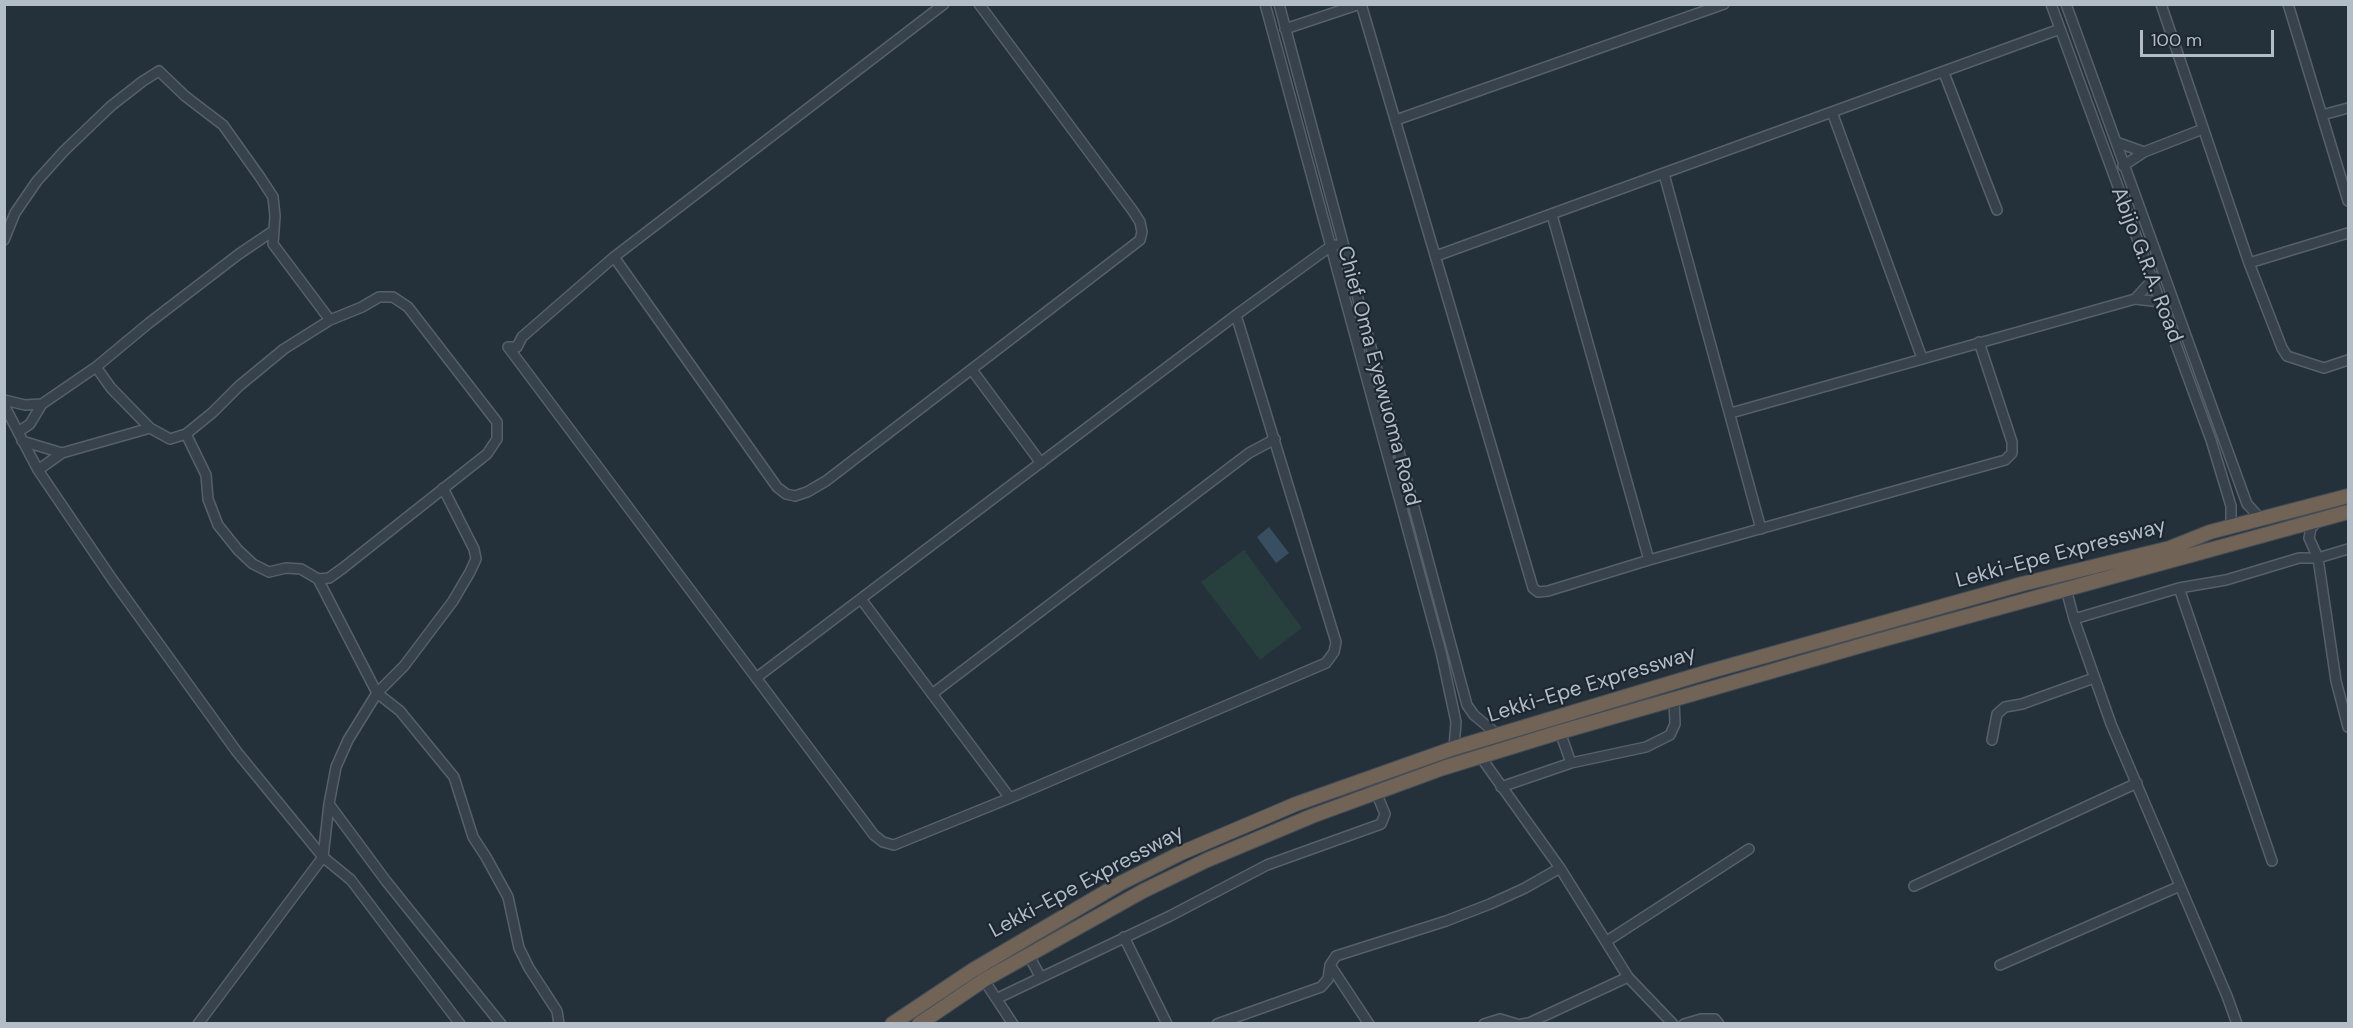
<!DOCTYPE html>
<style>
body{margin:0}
#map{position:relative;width:2353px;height:1028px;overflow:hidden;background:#24313b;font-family:"DM Sans",sans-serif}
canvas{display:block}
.frame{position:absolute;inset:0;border:6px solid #b3bdc7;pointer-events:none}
.scale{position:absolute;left:2140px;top:30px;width:134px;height:27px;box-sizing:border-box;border:3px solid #b3bdc7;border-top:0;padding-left:8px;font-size:18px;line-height:21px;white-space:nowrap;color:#b3bdc7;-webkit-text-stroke:4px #1d2731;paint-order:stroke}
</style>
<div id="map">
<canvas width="2353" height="1028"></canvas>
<div class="frame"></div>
<div class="scale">100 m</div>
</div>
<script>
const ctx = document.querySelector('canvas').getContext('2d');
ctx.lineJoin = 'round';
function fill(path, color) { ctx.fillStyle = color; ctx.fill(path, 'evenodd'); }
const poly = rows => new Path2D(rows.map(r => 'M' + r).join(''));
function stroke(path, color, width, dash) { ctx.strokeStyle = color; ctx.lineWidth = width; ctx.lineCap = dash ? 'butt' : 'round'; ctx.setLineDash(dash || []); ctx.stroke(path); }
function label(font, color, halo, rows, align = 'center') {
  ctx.font = font + ' "DM Sans",sans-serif'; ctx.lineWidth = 4.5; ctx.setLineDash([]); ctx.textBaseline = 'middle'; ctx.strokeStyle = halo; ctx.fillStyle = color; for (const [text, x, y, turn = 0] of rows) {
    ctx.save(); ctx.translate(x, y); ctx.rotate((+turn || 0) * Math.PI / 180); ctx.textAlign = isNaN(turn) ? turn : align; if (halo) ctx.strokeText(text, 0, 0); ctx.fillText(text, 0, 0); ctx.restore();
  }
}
const green = poly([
 [1244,550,1302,628,1260,660,1201,582]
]);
const water = poly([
 [1269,527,1289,553,1276,563,1257,537]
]);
const minor = poly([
 [944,4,614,257,522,337,517,347,508,347,874,835,883,842,894,845,1010,798,1326,663,1334,652,1336,642,1236,315],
 [1265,4,1441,652,1456,722,1454,748],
 [1279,4,1467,705,1474,715,1498,735],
 [1361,4,1533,588,1538,592,1548,591,1649,560,2005,460,2012,453,2012,442,1979,342],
 [2051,4,2211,440,2231,506,2231,527],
 [2066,4,2247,504,2260,518],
 [2161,4,2249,263,2282,348,2287,356,2324,368,2348,360],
 [2288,4,2348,201],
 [1285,29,1360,4],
 [1944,73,1997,210],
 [1832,112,1922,358],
 [2322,115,2348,108],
 [1396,120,1724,4],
 [2116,142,2144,152],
 [2123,166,2144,152,2203,129],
 [1664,174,1761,529],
 [1552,215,1649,560],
 [4,240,15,213,37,181,64,151,111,106,143,81,159,71,185,96,223,125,260,177,273,197,275,216,273,244,330,320],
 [1436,256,2060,29],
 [614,257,777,487,786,494,795,496,807,492,826,481,1140,240,1142,232,1140,222,1133,211,979,4],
 [2249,263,2348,233],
 [2135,299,2155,277],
 [96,367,111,388,150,428,170,439,186,434,212,413,239,386,284,349,330,320,362,307,379,297,393,297,408,307,497,422,497,439,487,454,343,568,329,578,318,579],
 [972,370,1041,463],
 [4,400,25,405,42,404],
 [4,405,38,470,112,579,237,752,323,857,351,880,460,1024],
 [1731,413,2135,299,2161,302,2165,300],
 [18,432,30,424,42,404,96,367,149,323,239,254,273,231],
 [186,434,206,475,208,499,218,525,238,550,253,564,269,572,286,568,301,569,318,579,377,693,400,711,454,777,473,837,486,857,508,897,519,948,529,968,557,1011,559,1024],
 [22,441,62,453],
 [38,470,62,453,150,428],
 [2317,522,2311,528,2309,538,2318,558,2336,681,2348,727],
 [2179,588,2272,861],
 [2066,589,2074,619,2111,724,2227,996,2237,1024],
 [861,599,1010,798],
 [2074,619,2179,588,2226,580,2299,558,2318,558,2348,549],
 [756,678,1236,315,1331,246,1336,245],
 [932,694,1249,453,1275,439],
 [1560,732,1571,763],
 [1992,740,1997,714,2005,707,2022,704,2094,678],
 [1480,756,1560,868,1628,977,1673,1024],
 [1501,787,1571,763,1646,747,1670,735,1675,724,1674,699],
 [329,804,386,881,501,1024],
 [1914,886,2137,783],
 [1124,937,1167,1024],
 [1607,941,1749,849],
 [1029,956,1040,976],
 [1330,965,1369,1024],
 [2000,965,2180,886],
 [984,980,1013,1024],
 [998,998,1170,916,1267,865,1381,824,1385,814,1376,792],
 [198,1024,323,857,329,804,336,767,348,740,377,693,404,666,453,601,470,572,476,559,474,549,443,488],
 [1217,1024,1321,987,1328,979,1330,965,1336,956,1446,921,1490,904,1525,888,1560,868],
 [1484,1024,1500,1019,1517,1024],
 [1522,1024,1529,1023,1628,977],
 [1684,1024,1701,1019,1715,1019,1719,1024]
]);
const highway = poly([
 [892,1024,973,970,1121,883,1181,853,1296,804,1454,748,1711,671,2022,584,2170,548,2210,532,2348,496],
 [919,1024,984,980,1143,891,1207,860,1312,816,1443,768,1560,732,1870,643,2348,512]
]);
const streetNames = [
 ["Abijo G.R.A. Road",2146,265,69],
 ["Chief Oma Eyewuoma Road",1378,376,75],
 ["Lekki-Epe Expressway",2061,554,-15],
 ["Lekki-Epe Expressway",1592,685,-17],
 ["Lekki-Epe Expressway",1087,882,-28]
];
fill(green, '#273f3d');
fill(water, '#384f62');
stroke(minor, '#56606a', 12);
stroke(highway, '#434d57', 16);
stroke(minor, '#38424c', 9);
stroke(highway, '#716355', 14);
label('21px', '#b3bdc7', '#1d2731', streetNames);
</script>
